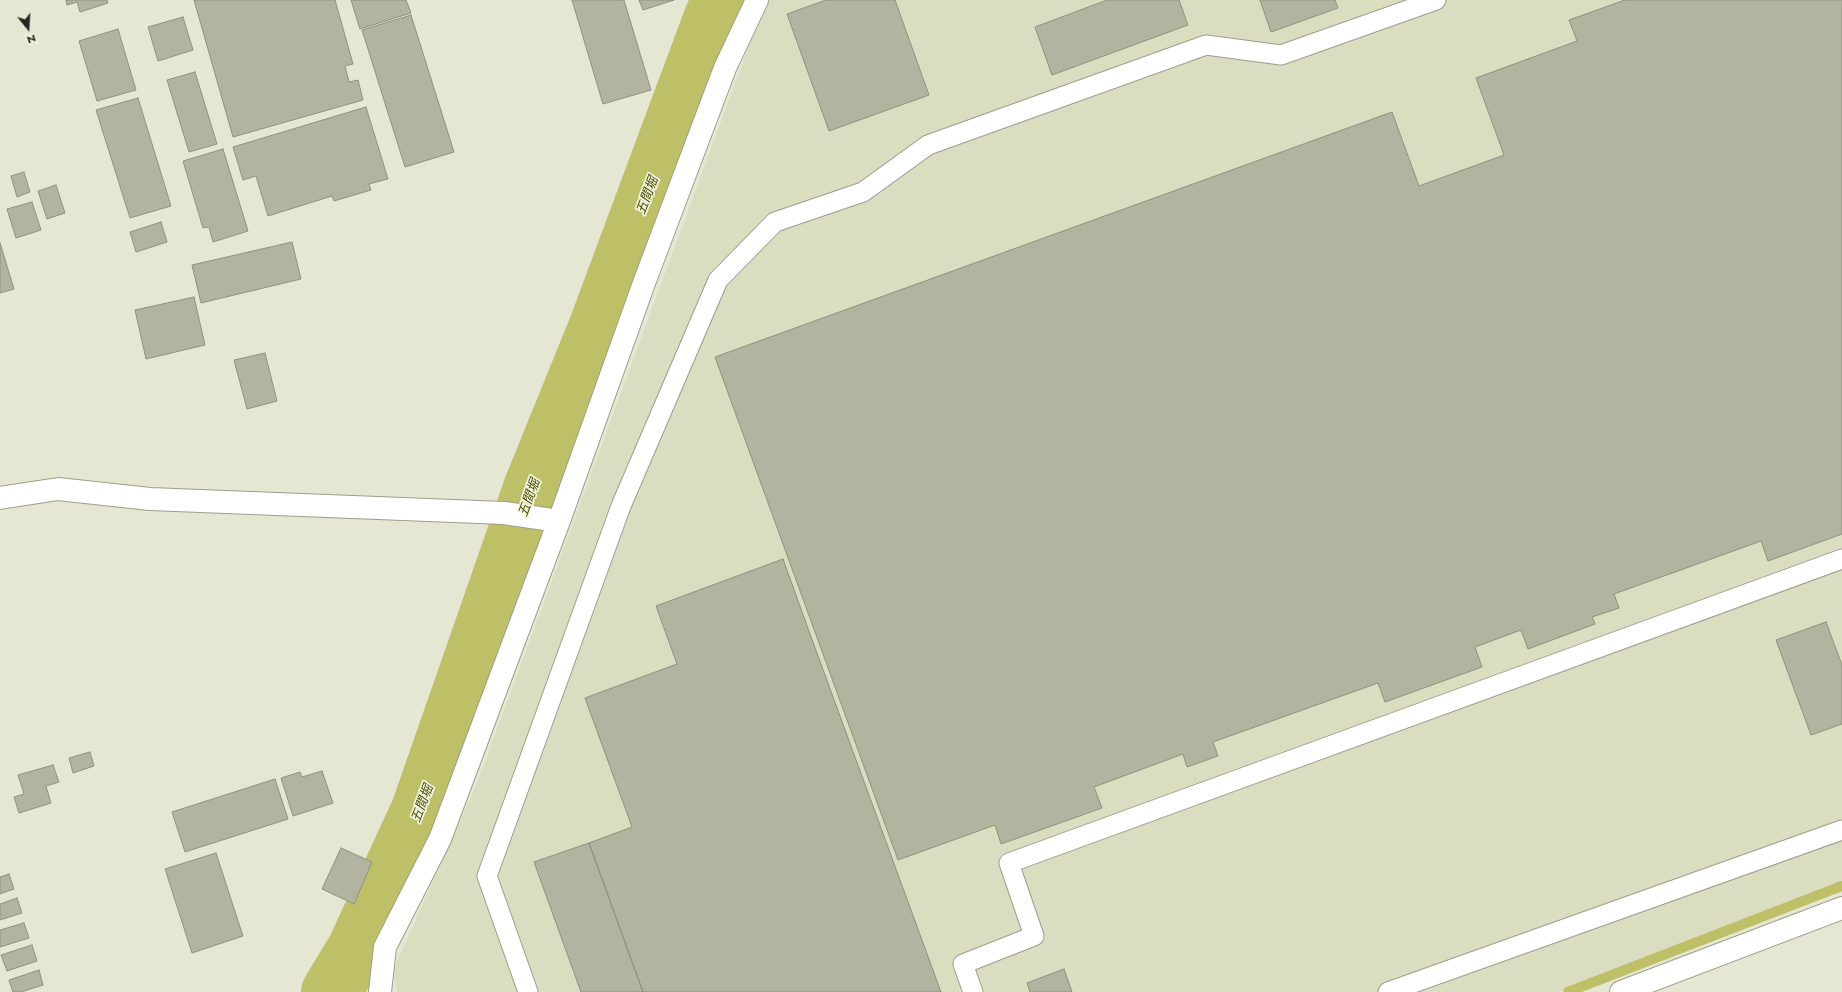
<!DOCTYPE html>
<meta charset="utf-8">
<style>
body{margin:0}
#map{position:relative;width:1842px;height:992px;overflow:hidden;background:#e6e7d3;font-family:Jost,sans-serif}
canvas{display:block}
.north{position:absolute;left:8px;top:8px;width:40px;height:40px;-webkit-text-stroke:3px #f3f4e0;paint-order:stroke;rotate:162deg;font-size:11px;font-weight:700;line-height:16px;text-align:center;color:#25261e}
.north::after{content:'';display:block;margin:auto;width:14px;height:18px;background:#25261e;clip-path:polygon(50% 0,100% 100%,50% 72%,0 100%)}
</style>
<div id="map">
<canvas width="1842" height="992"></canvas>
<div class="north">N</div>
</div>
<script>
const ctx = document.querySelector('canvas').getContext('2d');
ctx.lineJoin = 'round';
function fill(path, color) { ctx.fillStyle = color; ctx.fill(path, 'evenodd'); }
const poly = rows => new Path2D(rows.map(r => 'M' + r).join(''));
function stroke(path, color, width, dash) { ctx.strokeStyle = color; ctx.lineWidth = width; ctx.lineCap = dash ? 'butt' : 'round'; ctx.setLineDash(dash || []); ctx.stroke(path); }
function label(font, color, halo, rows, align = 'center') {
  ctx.font = font + ' Jost,"Noto Sans JP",sans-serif'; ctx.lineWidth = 3.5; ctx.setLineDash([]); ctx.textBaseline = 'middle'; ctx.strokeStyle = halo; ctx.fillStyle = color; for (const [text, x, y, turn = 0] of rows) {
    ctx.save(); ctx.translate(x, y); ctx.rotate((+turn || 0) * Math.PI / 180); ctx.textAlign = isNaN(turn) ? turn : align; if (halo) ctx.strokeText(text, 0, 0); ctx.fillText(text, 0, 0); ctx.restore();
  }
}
const built = poly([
 [770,0,1842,0,1842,883,1560,992,398,992,395,984,394,968,479,778,751,40]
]);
const stream = poly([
 [356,992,353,970,357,949],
 [1568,992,1842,886]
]);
const river = poly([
 [331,992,357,949,421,810,534,486,599,326,714,17,722,0]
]);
const building = poly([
 [66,0,107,0,108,3,80,12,77,2,67,5,66,0],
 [194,0,335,0,353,64,345,66,349,82,358,80,363,100,233,137,194,0],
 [351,0,406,0,411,13,360,29,351,0],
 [572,0,624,0,651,90,603,104,572,0],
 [639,0,674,0,643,10,639,0],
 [826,0,895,0,929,95,829,131,787,14,826,0],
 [1107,0,1179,0,1188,25,1052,75,1035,27,1107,0],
 [1260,0,1335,0,1338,8,1271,32,1260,0],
 [1625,0,1842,0,1842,534,1768,561,1761,541,1614,594,1619,608,1592,617,1595,624,1528,649,1521,630,1475,647,1482,667,1385,702,1378,683,1213,742,1218,756,1187,767,1183,754,1094,787,1102,808,1001,844,995,825,898,860,715,357,1392,112,1419,186,1504,155,1476,78,1577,41,1569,20,1625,0],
 [411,15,454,152,405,167,362,30,411,15],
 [183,17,193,50,158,61,148,27,183,17],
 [118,29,136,90,97,101,79,41,118,29],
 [195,72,217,144,189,152,167,80,195,72],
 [138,98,171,206,130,218,96,110,138,98],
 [366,107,388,179,369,184,371,190,334,201,332,196,268,216,256,176,243,180,233,147,366,107],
 [223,149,248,231,213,242,209,227,203,228,183,161,223,149],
 [24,172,30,192,17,197,11,176,24,172],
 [56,185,65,213,47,219,38,191,56,185],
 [32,202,41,230,16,238,7,209,32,202],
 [161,222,167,242,136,252,130,232,161,222],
 [292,242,301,279,201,303,192,265,292,242],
 [0,243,14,289,0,293,0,243],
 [194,297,205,345,146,359,135,310,194,297],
 [265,353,277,401,247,409,234,360,265,353],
 [783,559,810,634,941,992,643,992,589,843,632,827,585,698,677,664,656,606,783,559],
 [1826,622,1842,665,1842,724,1811,735,1776,640,1826,622],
 [90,752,94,766,73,773,69,758,90,752],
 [53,765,59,782,46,786,51,803,19,813,14,797,24,794,18,775,53,765],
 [322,771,333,803,293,816,281,778,300,772,302,777,322,771],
 [275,779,288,819,185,852,172,812,275,779],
 [589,843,643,992,581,992,534,862,589,843],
 [341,848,372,862,354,904,322,889,341,848],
 [216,853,243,936,192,953,165,869,216,853],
 [9,874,14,889,0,894,0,877,9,874],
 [17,898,22,913,0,920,0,904,17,898],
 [24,923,29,938,0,947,0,930,24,923],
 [32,945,37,961,7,971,1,955,32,945],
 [1064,969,1072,992,1030,992,1027,983,1064,969],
 [39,970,43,985,21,992,13,992,9,980,39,970]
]);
const lane = poly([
 [528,992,487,876,621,506,718,280,775,222,863,192,928,145,1206,45,1281,55,1436,0],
 [973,992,963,964,1034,936,1009,863,1842,559],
 [1388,992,1842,830]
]);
const street = poly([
 [0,498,58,489,150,499,504,513,559,521],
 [380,992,385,947,440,839,559,521,644,283,725,68,757,0],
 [1621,992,1842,908]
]);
const waterNames = [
 ["五間堀",648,196,-69],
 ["五間堀",530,498,-70],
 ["五間堀",423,804,-69]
];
fill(built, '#dbddc1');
stroke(stream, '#bec067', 10);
stroke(river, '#bec067', 60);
fill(building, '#b3b4a0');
stroke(building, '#8f917e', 1);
stroke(lane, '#9d9e8b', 21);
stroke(street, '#9d9e8b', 24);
stroke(lane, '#fff', 19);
stroke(street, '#fff', 22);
label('italic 13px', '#4b4c04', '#f3f4e0', waterNames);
</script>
